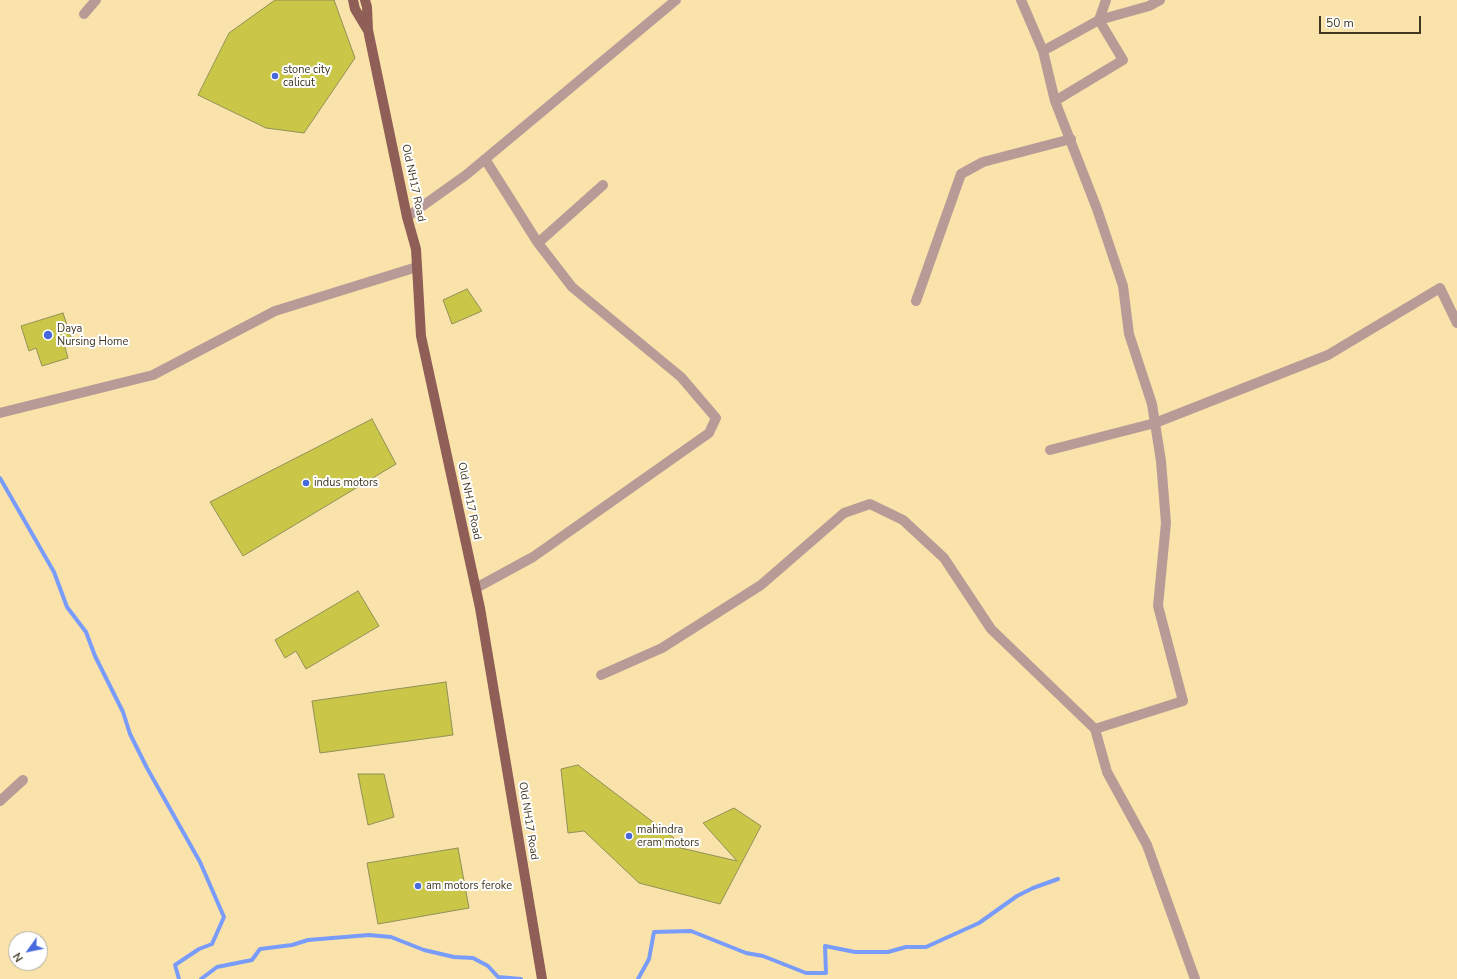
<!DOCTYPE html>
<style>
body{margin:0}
#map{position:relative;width:1457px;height:979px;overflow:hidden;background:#fae3aa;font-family:"Nunito Sans",sans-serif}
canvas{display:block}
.north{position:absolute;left:8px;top:931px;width:40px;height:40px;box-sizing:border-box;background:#fff;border:1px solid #b3afa6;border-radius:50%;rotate:237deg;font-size:11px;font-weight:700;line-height:16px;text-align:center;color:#403720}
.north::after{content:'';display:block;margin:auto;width:14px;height:18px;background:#4769dc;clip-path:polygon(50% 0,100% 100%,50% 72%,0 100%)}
.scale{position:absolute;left:1319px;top:16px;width:102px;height:18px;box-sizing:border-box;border:2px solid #403720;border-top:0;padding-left:5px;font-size:12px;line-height:14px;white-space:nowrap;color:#403720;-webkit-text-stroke:3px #fff;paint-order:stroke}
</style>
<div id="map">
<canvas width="1457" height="979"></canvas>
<div class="north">N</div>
<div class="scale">50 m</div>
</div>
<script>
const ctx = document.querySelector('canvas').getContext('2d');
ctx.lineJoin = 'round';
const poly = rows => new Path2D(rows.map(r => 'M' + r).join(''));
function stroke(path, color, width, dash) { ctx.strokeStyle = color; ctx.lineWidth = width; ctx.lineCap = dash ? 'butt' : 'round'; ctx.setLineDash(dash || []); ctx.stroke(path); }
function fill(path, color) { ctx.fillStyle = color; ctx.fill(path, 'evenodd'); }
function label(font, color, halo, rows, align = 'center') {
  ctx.font = font + ' "Nunito Sans",sans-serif'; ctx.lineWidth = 4; ctx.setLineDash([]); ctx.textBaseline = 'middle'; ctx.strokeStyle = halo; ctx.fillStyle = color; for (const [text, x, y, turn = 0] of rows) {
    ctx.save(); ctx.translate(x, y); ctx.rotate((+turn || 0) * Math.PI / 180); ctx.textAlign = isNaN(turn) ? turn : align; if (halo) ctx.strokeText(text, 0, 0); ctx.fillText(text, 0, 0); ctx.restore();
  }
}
const stream = poly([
 [0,478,54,572,67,607,86,632,95,656,123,712,130,734,147,768,200,862,224,917,212,944,199,949,175,965,179,979],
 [201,979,217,967,252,960,260,949,292,945,308,940,369,935,391,937,424,950,454,957,473,958,488,966,498,977,521,979],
 [638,979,649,959,654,932,691,931,746,953,763,956,806,973,826,973,825,946,855,952,888,952,906,947,926,947,979,923,1017,896,1033,888,1058,879]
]);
const building = poly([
 [275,0,334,0,355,58,304,133,266,128,198,95,229,33,275,0],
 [467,289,482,311,452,324,443,300,467,289],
 [63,313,71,337,63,340,68,358,42,366,36,348,29,351,21,326,63,313],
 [372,419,396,464,243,556,210,502,372,419],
 [358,591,379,626,306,669,296,651,285,658,275,640,358,591],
 [446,682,453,735,320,753,312,701,446,682],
 [578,765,674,838,668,845,737,861,703,823,734,808,761,826,720,904,639,883,584,831,568,833,561,769,578,765],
 [358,774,384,774,394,817,368,825,358,774],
 [458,848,469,908,378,924,367,863,458,848]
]);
const minor = poly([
 [1021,0,1043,51],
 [1160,0,1149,6,1099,20,1123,60,1055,101,1097,209,1123,286,1129,334,1152,404,1161,461,1166,523,1158,606,1183,701,1095,729,1107,772,1147,845,1195,979],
 [84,14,96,0],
 [1055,101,1043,51,1099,20,1106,0],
 [407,217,466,175,676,0],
 [538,243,603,185],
 [916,301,961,174,983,162,1071,139],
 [0,413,153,375,275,311,417,267],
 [1050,450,1155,423,1328,355,1440,288,1457,323],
 [476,588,533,557,709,433,716,418,681,377,572,287,538,243,485,159],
 [601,675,662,648,761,585,844,513,870,504,903,520,944,558,991,629,1095,729],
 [0,801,23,780]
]);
const major = poly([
 [353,0,355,9,367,29],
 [365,0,367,7,368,30,407,217,416,249,421,336,480,608,542,979]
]);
const markers = [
 [275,76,4,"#4769dc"],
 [48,335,5,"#4769dc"],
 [306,483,4,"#4769dc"],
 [629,836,4,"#4769dc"],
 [418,886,4,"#4769dc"]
];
const poiNames = [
 ["stone city",283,70],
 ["calicut",283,83],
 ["Daya",57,329],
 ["Nursing Home",57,342],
 ["indus motors",314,483],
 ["mahindra",637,830],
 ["eram motors",637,843],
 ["am motors feroke",426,886]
];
const streetNames = [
 ["Old NH17 Road",413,183,78],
 ["Old NH17 Road",469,501,78],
 ["Old NH17 Road",528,821,81]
];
stroke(stream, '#799bfa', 4);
fill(building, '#c9c648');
stroke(building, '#919058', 1);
stroke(minor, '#b89b97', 10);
stroke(major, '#8e5e57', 10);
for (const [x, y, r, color] of markers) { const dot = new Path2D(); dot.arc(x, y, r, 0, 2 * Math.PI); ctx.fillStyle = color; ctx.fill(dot); stroke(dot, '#fff', 1.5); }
label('11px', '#403720', '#fff', poiNames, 'left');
label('11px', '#403720', '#fff', streetNames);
</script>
